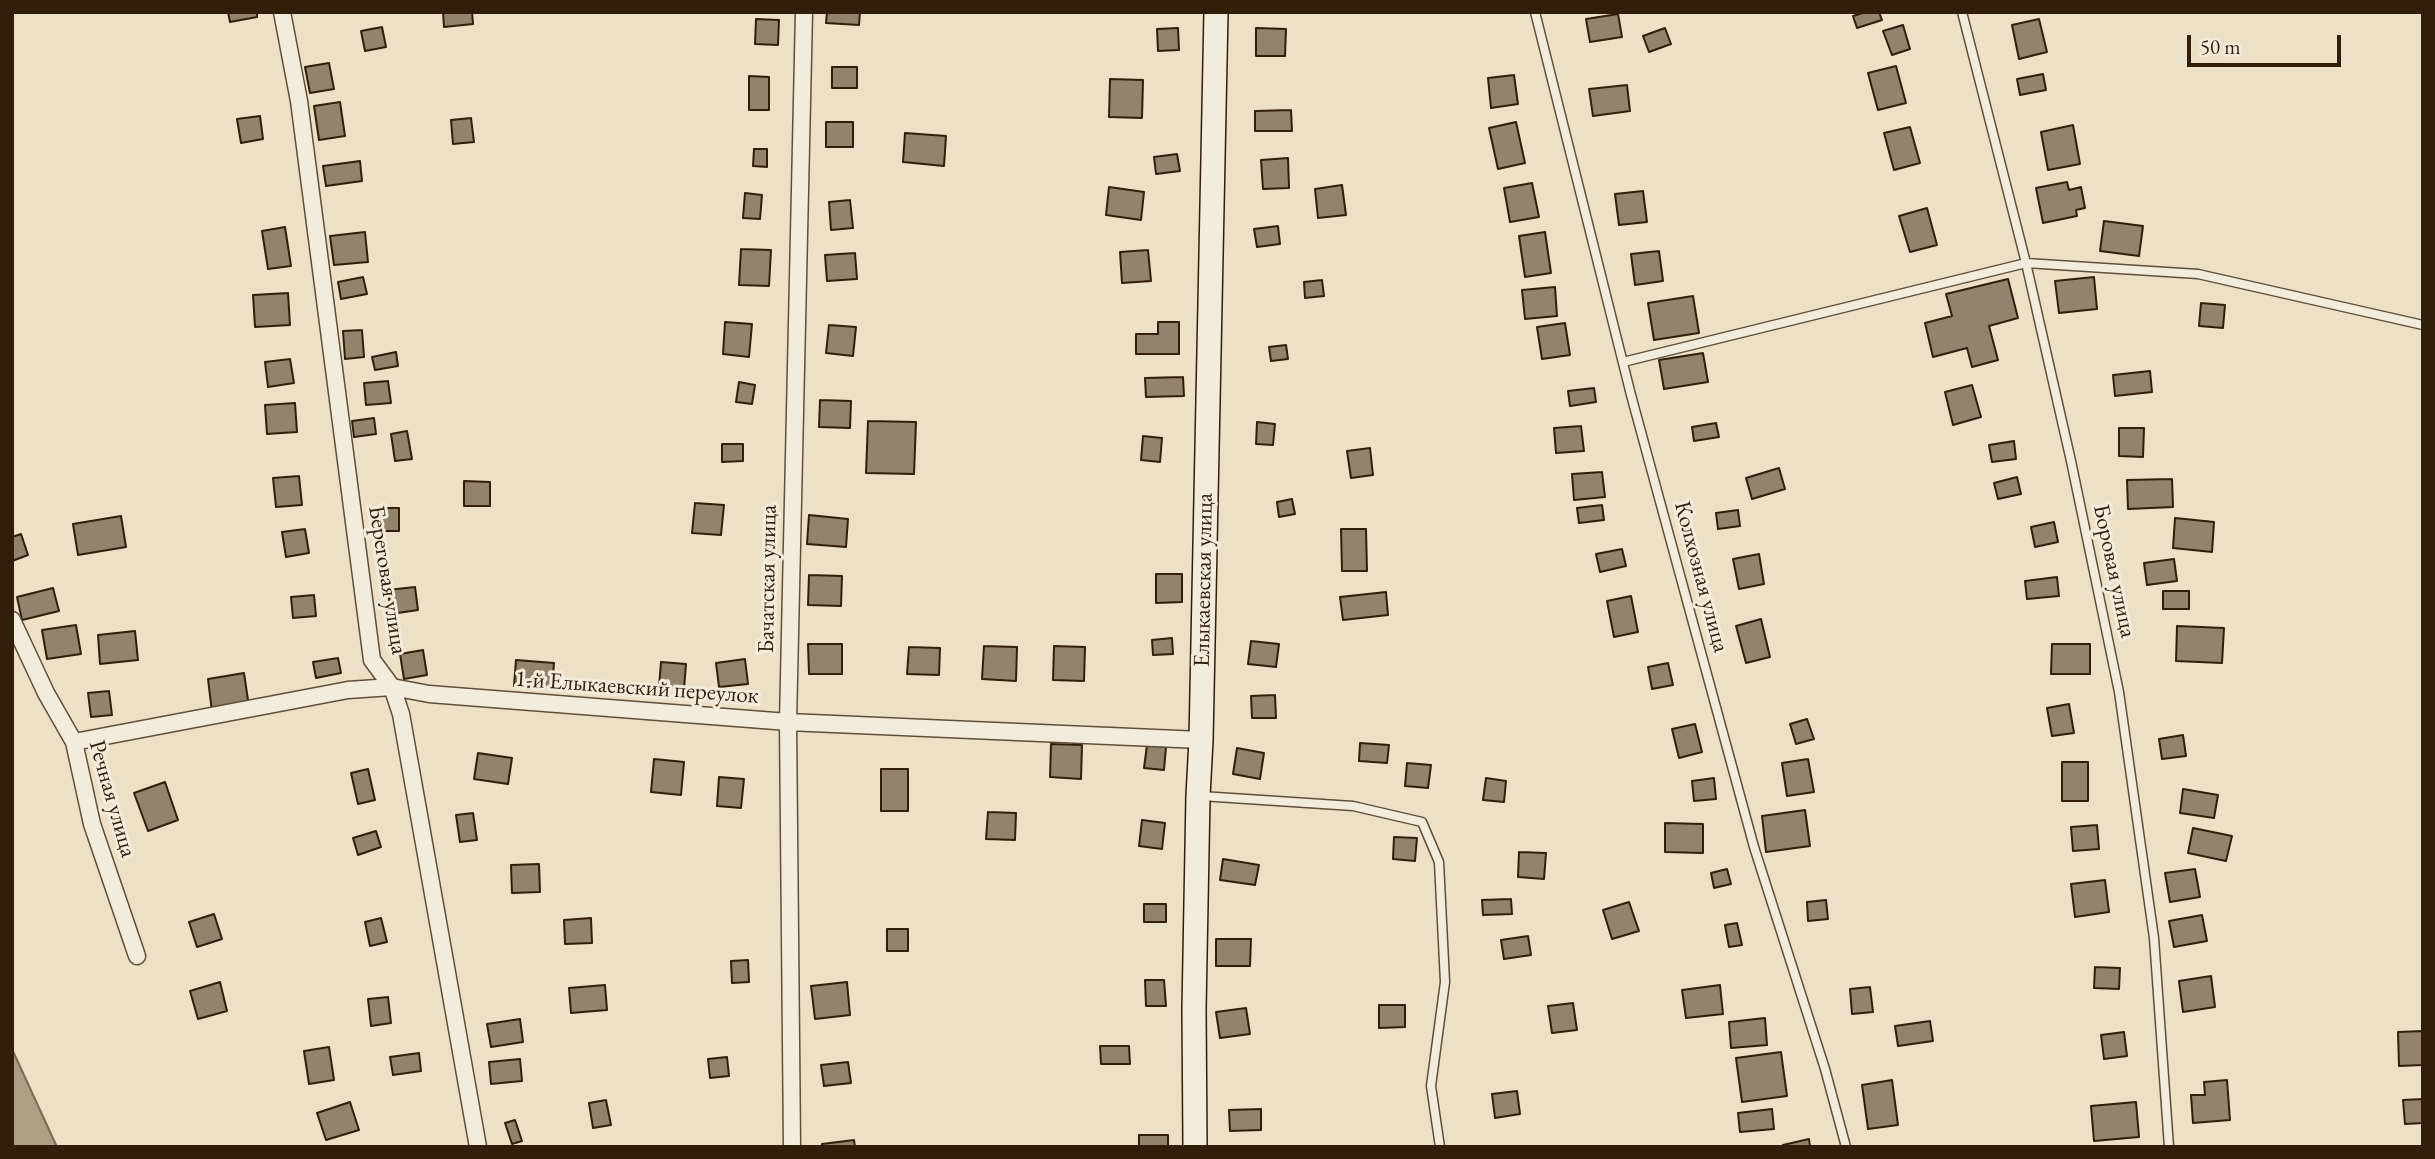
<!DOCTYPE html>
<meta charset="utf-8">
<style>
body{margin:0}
#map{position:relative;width:2435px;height:1159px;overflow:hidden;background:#ece1c7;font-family:"EB Garamond",serif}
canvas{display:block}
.frame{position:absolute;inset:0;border:14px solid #301e09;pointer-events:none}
.scale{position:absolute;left:2187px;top:35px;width:154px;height:32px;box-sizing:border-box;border:4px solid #301e09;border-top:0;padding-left:9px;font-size:21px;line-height:24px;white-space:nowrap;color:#301e09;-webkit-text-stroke:5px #f3ecdb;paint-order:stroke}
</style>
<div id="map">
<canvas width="2435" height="1159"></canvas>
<div class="frame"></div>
<div class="scale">50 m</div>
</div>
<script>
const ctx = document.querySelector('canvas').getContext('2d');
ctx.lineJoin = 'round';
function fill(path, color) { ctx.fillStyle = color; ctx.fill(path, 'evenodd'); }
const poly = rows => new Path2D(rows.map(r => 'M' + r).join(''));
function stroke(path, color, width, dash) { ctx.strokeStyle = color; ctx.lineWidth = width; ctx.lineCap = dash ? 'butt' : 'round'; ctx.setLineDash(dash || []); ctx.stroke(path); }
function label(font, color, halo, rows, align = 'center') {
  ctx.font = font + ' "EB Garamond",serif'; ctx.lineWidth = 6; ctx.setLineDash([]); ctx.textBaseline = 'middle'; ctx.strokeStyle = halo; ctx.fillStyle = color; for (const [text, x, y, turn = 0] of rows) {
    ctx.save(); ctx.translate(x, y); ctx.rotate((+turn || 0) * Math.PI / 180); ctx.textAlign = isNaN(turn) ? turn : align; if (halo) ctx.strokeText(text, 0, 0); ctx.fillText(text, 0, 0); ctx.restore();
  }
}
const water = poly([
 [12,1049,57,1147,12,1147,12,1049]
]);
const building = poly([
 [228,12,257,12,257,17,230,22,228,12],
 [443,12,472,12,473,24,444,27,443,12],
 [827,12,860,12,859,25,826,23,827,12],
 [1866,12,1879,12,1882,20,1857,28,1853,16,1866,12],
 [1618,14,1622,37,1590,42,1586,19,1618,14],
 [756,19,779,20,778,45,755,44,756,19],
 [2039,19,2047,52,2019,59,2012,25,2039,19],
 [1903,25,1910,49,1892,55,1883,31,1903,25],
 [382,27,386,47,365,51,361,31,382,27],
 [1178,28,1179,50,1158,51,1157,29,1178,28],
 [1256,28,1286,29,1285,56,1256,56,1256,28],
 [1665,28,1671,44,1649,52,1643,36,1665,28],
 [329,63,334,89,310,93,305,67,329,63],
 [1896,66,1906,103,1878,110,1868,73,1896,66],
 [832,67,857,67,857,88,832,88,832,67],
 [2043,74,2046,90,2020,95,2017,79,2043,74],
 [1514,75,1518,104,1491,108,1488,78,1514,75],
 [749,76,769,77,769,110,749,110,749,76],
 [1110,79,1143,80,1142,118,1109,117,1110,79],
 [1627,85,1630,111,1593,116,1589,89,1627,85],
 [340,102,345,136,319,140,314,106,340,102],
 [1291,110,1292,131,1255,131,1255,111,1291,110],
 [260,116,263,139,241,143,237,119,260,116],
 [471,118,474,142,453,144,451,120,471,118],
 [826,122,853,122,853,147,826,147,826,122],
 [1516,122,1525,163,1498,169,1489,128,1516,122],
 [2073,125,2080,164,2048,170,2041,132,2073,125],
 [1910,127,1920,163,1894,170,1884,133,1910,127],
 [905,133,946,136,944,166,903,162,905,133],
 [754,149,767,149,767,167,753,166,754,149],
 [1177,154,1180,171,1156,174,1154,157,1177,154],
 [1288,158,1289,188,1263,189,1261,160,1288,158],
 [360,161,362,181,326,186,323,166,360,161],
 [2067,182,2069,190,2081,187,2085,208,2076,210,2077,216,2043,223,2036,188,2067,182],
 [1532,183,1539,217,1510,222,1504,188,1532,183],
 [1342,185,1346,215,1318,218,1315,189,1342,185],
 [1109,187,1144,192,1141,220,1106,215,1109,187],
 [1643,191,1647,222,1619,225,1615,194,1643,191],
 [745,193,762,195,760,219,743,218,745,193],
 [850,200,853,228,831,230,829,202,850,200],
 [1927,208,1937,245,1910,252,1899,216,1927,208],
 [2104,221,2143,226,2139,256,2100,251,2104,221],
 [1278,226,1280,244,1257,247,1254,229,1278,226],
 [285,227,291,266,268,269,262,231,285,227],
 [365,232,368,262,334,265,330,236,365,232],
 [1545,232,1551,273,1525,277,1519,236,1545,232],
 [741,249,771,250,769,286,739,285,741,249],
 [1148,250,1151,281,1122,283,1120,252,1148,250],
 [1659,251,1663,281,1635,285,1631,254,1659,251],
 [855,253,857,279,827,281,825,255,855,253],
 [363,277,367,294,341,299,338,282,363,277],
 [2094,277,2097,309,2059,313,2055,281,2094,277],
 [2008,279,2018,318,1989,326,1998,360,1972,367,1967,348,1933,357,1925,323,1952,316,1946,294,2008,279],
 [1322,280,1324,296,1305,298,1304,282,1322,280],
 [1555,287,1557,316,1525,319,1522,290,1555,287],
 [288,293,290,325,255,327,253,295,288,293],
 [1693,296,1699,333,1654,340,1648,303,1693,296],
 [2201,303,2225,305,2223,328,2199,326,2201,303],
 [725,322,752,324,749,357,723,354,725,322],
 [1158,322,1179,322,1179,354,1136,354,1136,334,1158,334,1158,322],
 [1565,323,1570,355,1542,359,1537,327,1565,323],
 [829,325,856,327,853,356,826,353,829,325],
 [362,330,364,357,345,359,343,331,362,330],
 [1286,345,1288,359,1271,361,1269,347,1286,345],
 [396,352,398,366,375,370,372,357,396,352],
 [1703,353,1708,382,1664,389,1659,360,1703,353],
 [290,359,294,383,268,387,265,362,290,359],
 [2150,371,2152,392,2115,396,2113,375,2150,371],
 [1183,377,1184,396,1146,397,1145,378,1183,377],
 [388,381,391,403,366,405,364,383,388,381],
 [739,382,755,385,752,404,736,402,739,382],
 [1972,385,1981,417,1953,425,1945,392,1972,385],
 [1594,388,1596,402,1570,406,1568,391,1594,388],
 [820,400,851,401,850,428,819,427,820,400],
 [295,403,297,432,267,434,265,405,295,403],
 [374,418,376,434,354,437,352,421,374,418],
 [868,421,916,422,914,474,866,473,868,421],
 [1257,422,1275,424,1273,445,1256,444,1257,422],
 [1716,423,1719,437,1694,441,1692,427,1716,423],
 [1581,426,1584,451,1556,453,1554,428,1581,426],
 [2119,428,2144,428,2143,457,2119,456,2119,428],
 [407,431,412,459,395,461,391,434,407,431],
 [1143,436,1162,438,1160,462,1141,460,1143,436],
 [2014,441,2016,459,1992,462,1989,445,2014,441],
 [722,444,743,444,743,461,722,462,722,444],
 [1370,448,1373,475,1351,478,1347,451,1370,448],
 [1779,468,1785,489,1752,499,1746,478,1779,468],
 [1602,472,1605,497,1574,500,1572,474,1602,472],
 [299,476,302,505,276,507,273,478,299,476],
 [2017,477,2021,494,1998,499,1994,483,2017,477],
 [2172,479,2173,507,2128,509,2127,480,2172,479],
 [464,481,490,482,490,506,464,506,464,481],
 [1292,499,1295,514,1279,517,1277,502,1292,499],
 [695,503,724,505,721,535,692,533,695,503],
 [1602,505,1604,520,1579,523,1577,508,1602,505],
 [371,508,399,508,399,531,372,531,371,508],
 [1738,510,1740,526,1718,529,1716,513,1738,510],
 [809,515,848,519,846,547,807,544,809,515],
 [121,516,126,547,78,555,73,524,121,516],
 [2175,518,2214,522,2212,552,2173,548,2175,518],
 [2054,522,2058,542,2035,547,2031,527,2054,522],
 [305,529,309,553,286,557,282,532,305,529],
 [1341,529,1366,529,1367,571,1342,571,1341,529],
 [21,534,28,555,12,561,12,537,21,534],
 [1622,549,1626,566,1600,572,1596,554,1622,549],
 [1759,554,1764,584,1739,589,1733,559,1759,554],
 [2174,559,2177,581,2147,585,2144,563,2174,559],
 [1156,574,1182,574,1182,602,1156,603,1156,574],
 [809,575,842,576,841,606,808,605,809,575],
 [2057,577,2059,596,2027,599,2025,581,2057,577],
 [415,587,418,610,391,614,388,590,415,587],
 [53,588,59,611,22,620,17,597,53,588],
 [2163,591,2189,591,2189,609,2163,609,2163,591],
 [1386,592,1388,615,1343,620,1340,597,1386,592],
 [314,595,316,616,293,618,291,597,314,595],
 [1631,596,1638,632,1614,637,1607,601,1631,596],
 [1761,619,1770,657,1746,663,1736,626,1761,619],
 [76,625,81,654,47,659,42,630,76,625],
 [2177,626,2224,628,2222,663,2176,661,2177,626],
 [135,631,138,660,100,664,98,635,135,631],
 [1172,638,1173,654,1153,655,1152,640,1172,638],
 [1251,641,1279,644,1276,667,1248,664,1251,641],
 [808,644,842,644,842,674,809,674,808,644],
 [2052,644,2090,644,2090,674,2051,674,2052,644],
 [984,646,1017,647,1016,681,982,679,984,646],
 [1054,646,1085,647,1084,681,1053,680,1054,646],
 [909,647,940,648,939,675,907,674,909,647],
 [423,650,427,675,404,679,400,654,423,650],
 [338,658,341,673,316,678,313,662,338,658],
 [745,659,748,684,719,687,716,663,745,659],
 [516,660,554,663,552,688,514,686,516,660],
 [661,662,686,664,684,689,659,687,661,662],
 [1668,663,1673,685,1652,689,1648,667,1668,663],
 [244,673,249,707,212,712,208,679,244,673],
 [109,691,112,715,91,717,88,693,109,691],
 [1275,695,1276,718,1252,718,1251,696,1275,695],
 [2069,704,2074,733,2052,736,2047,708,2069,704],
 [1807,719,1814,739,1796,744,1790,724,1807,719],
 [1695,724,1702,752,1679,758,1672,729,1695,724],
 [2183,735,2186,756,2162,759,2159,739,2183,735],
 [1360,743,1389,745,1387,763,1359,761,1360,743],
 [1051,744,1082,745,1081,779,1050,777,1051,744],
 [1147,745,1166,747,1164,770,1144,768,1147,745],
 [1237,748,1264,753,1260,779,1233,774,1237,748],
 [478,753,512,758,508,784,474,779,478,753],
 [654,759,684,762,681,795,651,792,654,759],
 [1808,759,1814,792,1787,796,1782,763,1808,759],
 [2062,762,2088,762,2088,801,2062,801,2062,762],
 [1407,763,1431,765,1428,788,1405,786,1407,763],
 [368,769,375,800,358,804,351,773,368,769],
 [881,769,908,769,908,811,881,811,881,769],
 [719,777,744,779,741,808,717,806,719,777],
 [1486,778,1506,781,1504,802,1483,800,1486,778],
 [1714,778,1716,799,1694,801,1692,781,1714,778],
 [165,782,178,820,148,831,134,793,165,782],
 [2183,789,2218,795,2214,818,2180,813,2183,789],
 [1805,810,1810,846,1766,852,1762,816,1805,810],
 [988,812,1016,813,1015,840,986,839,988,812],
 [473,813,477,840,460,842,456,815,473,813],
 [1142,820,1165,823,1162,849,1139,846,1142,820],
 [1665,823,1703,824,1703,853,1665,852,1665,823],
 [2097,825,2099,849,2073,851,2071,827,2097,825],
 [2193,828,2232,836,2226,861,2188,853,2193,828],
 [376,831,381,847,358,855,353,838,376,831],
 [1394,837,1417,838,1415,861,1393,859,1394,837],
 [1519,852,1546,853,1544,879,1518,877,1519,852],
 [1223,859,1259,865,1255,885,1220,880,1223,859],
 [539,864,540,892,512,893,511,865,539,864],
 [1727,869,1731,884,1714,888,1711,873,1727,869],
 [2195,869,2200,897,2170,902,2165,873,2195,869],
 [2105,880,2109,912,2075,917,2071,884,2105,880],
 [1511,899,1512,914,1483,915,1482,900,1511,899],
 [1826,900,1828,919,1808,921,1807,902,1826,900],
 [1629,902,1639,931,1612,939,1603,910,1629,902],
 [1144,904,1166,904,1166,922,1144,922,1144,904],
 [214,914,222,939,197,947,189,922,214,914],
 [2202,915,2207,941,2174,947,2169,921,2202,915],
 [381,918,387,942,370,946,365,922,381,918],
 [591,918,592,943,565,944,564,920,591,918],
 [1737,923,1742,945,1729,947,1725,925,1737,923],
 [887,929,908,929,908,951,887,951,887,929],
 [1528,936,1531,955,1504,959,1501,940,1528,936],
 [1216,939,1251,939,1250,966,1216,966,1216,939],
 [748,960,749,982,732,983,731,961,748,960],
 [2095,967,2120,968,2119,989,2094,988,2095,967],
 [2211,976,2215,1007,2183,1012,2179,981,2211,976],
 [1145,980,1164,980,1166,1006,1146,1006,1145,980],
 [220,982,227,1011,198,1019,190,991,220,982],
 [847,982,850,1015,815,1019,811,986,847,982],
 [605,985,607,1010,571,1013,569,988,605,985],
 [1720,985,1723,1014,1686,1018,1682,990,1720,985],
 [1870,987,1873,1012,1852,1014,1850,989,1870,987],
 [388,997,391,1023,371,1026,368,999,388,997],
 [1573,1003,1577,1030,1552,1033,1548,1006,1573,1003],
 [1379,1005,1405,1005,1405,1027,1379,1028,1379,1005],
 [1246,1008,1250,1034,1220,1038,1216,1012,1246,1008],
 [1765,1018,1767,1045,1731,1048,1729,1022,1765,1018],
 [520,1019,523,1042,491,1047,487,1024,520,1019],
 [1930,1021,1933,1041,1898,1046,1895,1026,1930,1021],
 [2423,1031,2423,1065,2399,1066,2398,1032,2423,1031],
 [2124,1032,2127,1056,2104,1059,2101,1035,2124,1032],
 [1100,1046,1129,1046,1130,1064,1101,1064,1100,1046],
 [329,1047,334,1080,309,1084,304,1051,329,1047],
 [1781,1052,1787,1096,1742,1102,1736,1058,1781,1052],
 [419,1053,421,1071,393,1075,390,1057,419,1053],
 [727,1057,729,1076,710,1078,708,1059,727,1057],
 [520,1059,522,1081,491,1084,489,1062,520,1059],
 [848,1062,851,1083,824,1086,821,1065,848,1062],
 [1892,1080,1898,1125,1868,1129,1862,1085,1892,1080],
 [2227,1080,2230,1120,2193,1123,2191,1095,2205,1095,2204,1082,2227,1080],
 [1517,1091,1520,1114,1495,1118,1492,1094,1517,1091],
 [2423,1099,2423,1123,2405,1124,2403,1100,2423,1099],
 [606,1100,611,1125,593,1128,589,1103,606,1100],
 [350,1102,359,1130,326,1140,317,1113,350,1102],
 [2136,1102,2139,1137,2094,1141,2091,1106,2136,1102],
 [1261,1109,1261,1130,1230,1131,1229,1110,1261,1109],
 [1772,1109,1774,1129,1740,1132,1738,1113,1772,1109],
 [515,1120,522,1141,512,1144,505,1123,515,1120],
 [1139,1135,1168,1135,1168,1147,1139,1147,1139,1135],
 [1809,1139,1810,1147,1783,1147,1783,1145,1809,1139],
 [854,1140,855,1147,822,1147,822,1144,854,1140]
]);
const lane = poly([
 [1535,12,1631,395,1754,847,1825,1069,1846,1147],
 [1962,12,2026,263,2071,461,2119,692,2154,938,2169,1147],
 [1623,362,2026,263,2198,274,2423,325],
 [1201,796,1353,806,1422,822,1439,862,1445,982,1431,1086,1440,1147]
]);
const street = poly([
 [282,12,299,101,372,660,392,687,401,714,478,1147],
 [12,620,46,693,74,742,92,824,137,956],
 [74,742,348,690,392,687,429,694,788,722,1201,740],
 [792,1147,788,722,804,12]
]);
const secondary = poly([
 [1195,1147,1194,1009,1198,796,1201,740,1216,12]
]);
const streetNames = [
 ["Боровая улица",2114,571,78],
 ["Колхозная улица",1701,577,75],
 ["Бачатская улица",768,579,-89],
 ["Береговая улица",387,580,81],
 ["Елыкаевская улица",1204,580,-89],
 ["1-й Елыкаевский переулок",637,688,4],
 ["Речная улица",112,799,74]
];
fill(water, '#ac9f86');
stroke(water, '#7a6b54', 2);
fill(building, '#92836c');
stroke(building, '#301e09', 2);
stroke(lane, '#5f4f38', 11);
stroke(street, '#5f4f38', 19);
stroke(secondary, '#301e09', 26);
stroke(lane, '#f3ecdb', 8);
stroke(street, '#f3ecdb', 16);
stroke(secondary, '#f3ecdb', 23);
label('23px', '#301e09', '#f3ecdb', streetNames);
</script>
